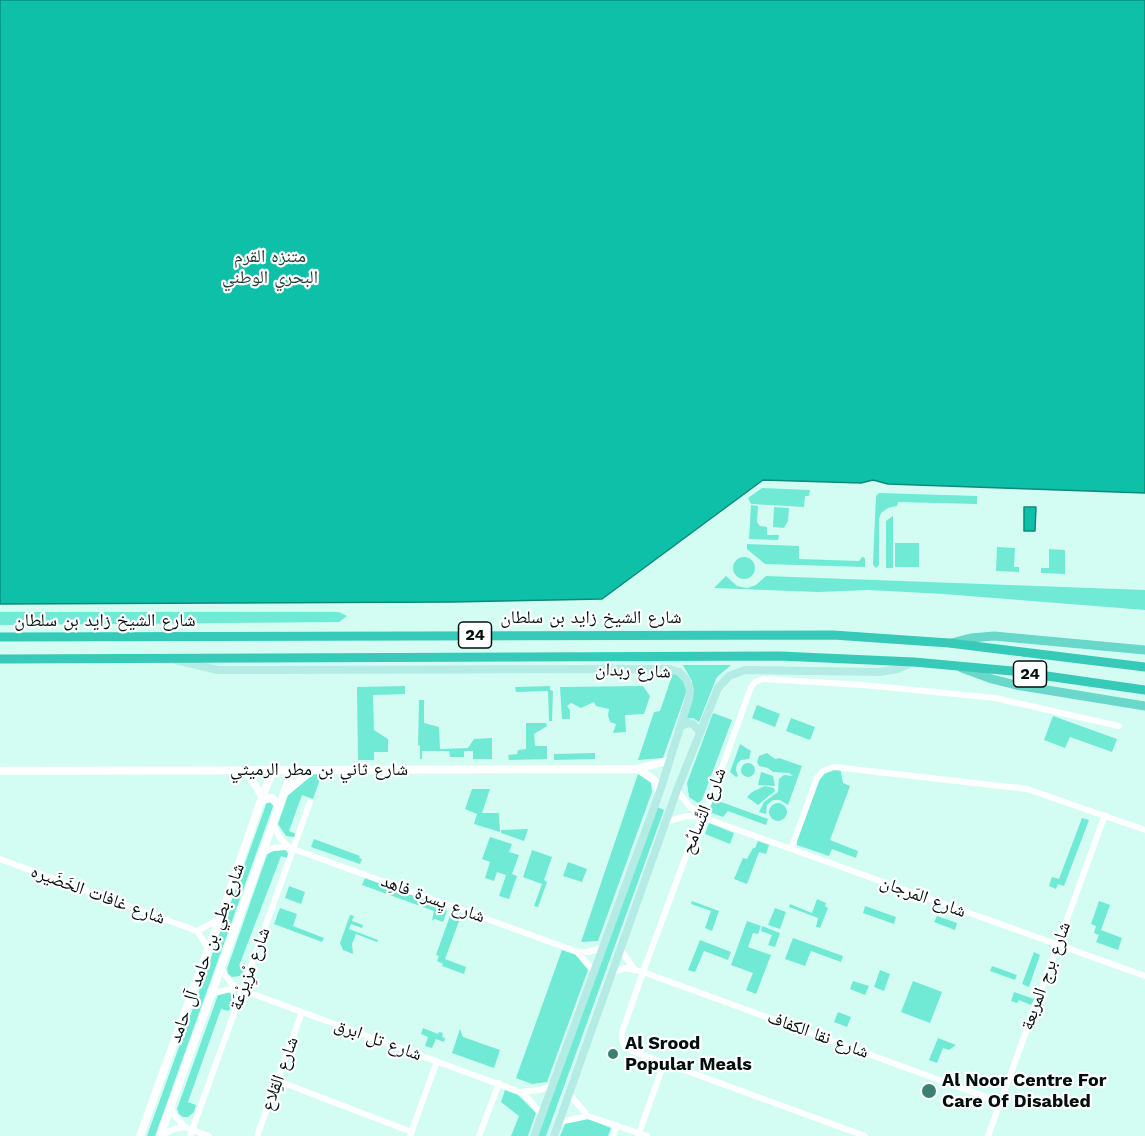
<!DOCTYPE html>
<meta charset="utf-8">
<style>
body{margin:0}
canvas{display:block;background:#d3fdf3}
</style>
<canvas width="1145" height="1136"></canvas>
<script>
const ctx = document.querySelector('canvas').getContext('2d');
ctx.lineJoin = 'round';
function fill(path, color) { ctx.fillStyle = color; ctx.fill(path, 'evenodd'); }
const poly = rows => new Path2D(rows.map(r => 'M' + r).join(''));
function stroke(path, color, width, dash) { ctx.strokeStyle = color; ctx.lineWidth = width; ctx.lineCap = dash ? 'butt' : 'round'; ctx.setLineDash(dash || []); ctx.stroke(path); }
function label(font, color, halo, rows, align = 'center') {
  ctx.font = font + ' "Work Sans","Noto Naskh Arabic",sans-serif'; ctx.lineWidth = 4.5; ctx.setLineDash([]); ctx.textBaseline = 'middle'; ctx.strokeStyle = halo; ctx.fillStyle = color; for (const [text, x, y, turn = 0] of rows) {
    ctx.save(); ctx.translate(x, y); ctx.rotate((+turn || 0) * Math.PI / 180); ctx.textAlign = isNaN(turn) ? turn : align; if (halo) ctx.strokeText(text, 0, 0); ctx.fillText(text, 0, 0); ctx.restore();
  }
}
const green = poly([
 [762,488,810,490,809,496,805,496,804,507,751,504,748,498],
 [879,493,977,496,977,504,898,502,897,506,888,508,881,513,879,519,879,565,876,568,873,565,873,562,876,496],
 [751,505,758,506,757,522,760,526,767,527,767,535,779,535,778,540,749,539],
 [774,507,789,508,788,521,784,528,773,527],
 [893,516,893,568,886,568,886,521],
 [895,543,919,543,919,567,895,567],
 [747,544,799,546,799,559,859,561,862,557,865,558,865,567,765,564,747,549],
 [997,547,1015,548,1014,567,1019,567,1019,572,996,571],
 [1049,549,1065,550,1065,574,1041,573,1041,568,1049,568],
 '733 568a11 11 0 1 1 22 0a11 11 0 1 1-22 0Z',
 [726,576,737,586,747,588,756,585,766,576,1145,590,1145,610,944,594,868,590,818,592,714,588],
 [0,612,339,612,347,616,339,622,0,625],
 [683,665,731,665,717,677,714,684,699,722,693,718,684,719,693,691,692,681],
 [674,670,684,676,687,690,663,758,638,760,654,712,660,711],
 [405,686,405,694,373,695,374,730,388,739,388,752,374,752,374,760,358,760,357,687],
 [550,686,550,690,553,691,552,721,549,721,548,691,516,692,515,687],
 [643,686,650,696,644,714,625,715,626,732,613,733,616,724,610,722,608,715,609,709,596,706,594,702,581,708,571,703,567,706,570,710,570,719,562,719,560,687],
 [419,700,424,700,424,723,439,727,440,749,468,748,474,739,492,738,492,759,473,759,473,751,464,751,464,757,450,757,449,751,422,751,422,759,420,759,420,746,418,745],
 [757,705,780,714,775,727,752,718],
 [713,713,732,720,702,800,698,803,689,797,687,783],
 [1053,716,1117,739,1112,752,1070,737,1065,748,1044,740],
 [791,718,815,727,810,740,786,731],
 [526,723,546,723,547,726,534,734,535,746,547,746,547,759,509,760,508,755,517,754,518,750,526,749],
 [740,744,751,751,749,759,741,760,737,764,736,770,738,776,736,777,730,772],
 [595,753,595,759,554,760,554,754],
 [767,753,775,759,779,758,802,766,788,805,780,800,773,800,767,805,766,814,759,812,764,802,778,792,779,779,784,775,793,776,789,773,773,772,768,768,759,766,757,762,759,756],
 '741 770a7 7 0 1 1 14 0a7 7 0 1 1-14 0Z',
 [840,767,843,783,850,786,830,840,858,851,856,858,832,849,829,856,797,845,797,836,820,774],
 [639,771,651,782,652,792,598,941,581,942],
 [761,772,773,776,775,786,758,785],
 [322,774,313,799,302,795,289,831,296,834,294,837,286,836,278,824,292,784,304,775],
 [765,786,774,788,775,791,758,805,747,797,752,792],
 [472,789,490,789,482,813,499,813,500,832,474,824,477,814,465,809],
 [268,799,275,801,155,1136,147,1136],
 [713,799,768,819,766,825,728,811,723,817,712,813,710,807],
 '769 812a9 9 0 1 1 18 0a9 9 0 1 1-18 0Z',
 [657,807,664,810,546,1136,538,1136],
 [1082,818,1089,820,1064,886,1058,884,1056,889,1049,886,1052,877,1059,879],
 [709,823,734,833,730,844,705,834],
 [528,829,524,841,501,833,501,830],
 [490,837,512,844,509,852,519,855,512,874,517,876,509,899,499,896,506,875,497,872,494,881,485,878,490,862,482,859],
 [314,839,360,856,359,858,362,859,360,864,311,847],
 [758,841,769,845,766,854,759,852,747,884,734,879,743,858,747,859,753,848,755,848],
 [285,848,288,854,287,858,281,856,239,966,245,968,240,976,232,977,228,974,227,969,267,855,270,852],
 [532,850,552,857,544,880,547,882,538,907,534,906,542,884,523,877],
 [568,862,587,869,582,882,563,876],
 [365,878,434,903,433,906,447,911,443,922,435,919,432,920,434,911,362,885],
 [289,886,305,892,301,904,285,898],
 [817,899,826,903,825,906,828,908,820,928,816,927,818,918,789,907,790,904,812,913],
 [692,901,719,911,712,931,705,928,711,911,691,904],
 [1099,901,1110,905,1101,930,1122,938,1118,950,1096,942,1099,935,1094,933,1096,926,1091,924],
 [865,906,896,917,894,924,863,913],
 [280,908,297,914,293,926,324,938,322,942,274,924],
 [775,908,786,912,780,929,768,925],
 [451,913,461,916,445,959,466,967,464,974,442,966,443,964,437,961,439,956,436,955],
 [350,915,354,916,352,921,363,925,362,928,351,924,349,929,378,940,377,942,356,934,352,944,353,954,343,950,340,943],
 [937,916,957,923,955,930,934,922],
 [747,921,761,926,758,934,753,933,748,947,771,955,756,994,746,990,753,973,731,965],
 [762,926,780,933,775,947,768,945,772,935,761,931],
 [793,938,843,956,841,962,811,951,805,966,785,959],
 [700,940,731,952,728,960,704,951,695,972,688,970],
 [562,950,576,955,588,970,547,1082,532,1084,516,1078],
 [1034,952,1040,955,1029,987,1022,984],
 [992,966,1017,975,1015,980,990,971],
 [880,970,890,974,884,991,874,987],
 [853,981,869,986,865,995,850,989],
 [913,981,942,992,930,1023,901,1012],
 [229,991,233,999,229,1011,221,1009,188,1102,196,1105,194,1112,188,1117,183,1117,179,1114,177,1109,218,995],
 [1014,992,1034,999,1031,1005,1019,1000,1017,1003,1011,1001],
 [838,1012,851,1017,847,1027,834,1022],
 [423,1028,438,1034,439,1032,443,1033,442,1037,445,1038,444,1042,436,1039,432,1048,425,1046,428,1037,421,1034],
 [460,1029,463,1037,500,1050,494,1068,452,1053],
 [938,1038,956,1045,949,1050,943,1048,937,1063,929,1060],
 [505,1090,518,1095,536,1113,528,1136,511,1136,519,1116,501,1102],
 [585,1118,611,1128,608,1136,560,1136,566,1122]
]);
const water = poly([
 [0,0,1145,0,1145,493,888,484,873,480,861,483,763,480,602,599,452,602,0,604,0,0],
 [1024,507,1036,507,1035,531,1024,531,1024,507]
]);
const minor = poly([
 [677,790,690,807,702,816],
 [666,822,687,816,702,817,1145,976],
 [273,825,281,839,288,846],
 [791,849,817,778,823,771,834,767,1027,789,1145,830],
 [264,852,273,848,288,847,578,952,588,952,602,948],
 [0,859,197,931,209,949],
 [197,931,220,919],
 [621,950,634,969],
 [578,953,594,971],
 [220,968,232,984,242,990,520,1092,530,1100,542,1116],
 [613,971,626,968,643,972,1000,1102],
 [210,994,235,988],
 [278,1081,412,1132],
 [521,1092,540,1090,552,1086],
 [569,1094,588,1116],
 [171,1108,175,1116,185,1127,209,1136],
 [559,1122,588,1116,647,1136],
 [639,1133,664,1063],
 [160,1136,174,1129,185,1127],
 [190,1136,310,802],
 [257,1136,302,1012],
 [410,1136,437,1061],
 [479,1136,499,1083],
 [613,1136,617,1125],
 [865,1136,632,1051,625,1047,622,1040,622,1032,643,972,693,837,712,796,751,687,755,682,763,679,864,685,995,698,1119,726],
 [988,1136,1105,815]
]);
const tertiary = poly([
 [638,769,654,780,660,791],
 [246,770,262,796],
 [0,771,638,769,670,760],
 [286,792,311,771],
 [261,800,272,798,279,806],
 [140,1136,197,979,220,919,261,800,273,770],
 [160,1136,292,771]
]);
const secondary = poly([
 [176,660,218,670,669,669,679,672,686,679,690,689,689,699,660,791,534,1136],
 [681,726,688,723,693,724,700,732],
 [554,1136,677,790,718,688,729,676,745,670,879,672,898,669,913,662]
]);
const primary = poly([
 [951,643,971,638,994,636,1145,650],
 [962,668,992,679,1016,685,1145,706]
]);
const trunk = poly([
 [0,637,833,635,949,643,1145,667],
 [0,659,780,656,914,662,1012,671,1145,690]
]);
const markers = [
 [613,1054,6,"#3c8074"],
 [929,1091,8,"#3c8074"]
];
const shields = [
 [475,635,33],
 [1030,674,33]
];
const shieldNames = [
 ["24",475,635],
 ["24",1030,674]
];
const parkNames = [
 ["متنزه القرم",270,257],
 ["البحري الوطني",270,278]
];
const streetNames = [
 ["شارع الشيخ زايد بن سلطان",591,618],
 ["شارع الشيخ زايد بن سلطان",105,621],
 ["شارع ربدان",633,671,2],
 ["شارع ثاني بن مطر الرميثي",319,770],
 ["شارع التَّسامُح",704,811,-68],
 ["شارع غافات الخَضَيره",98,895,20],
 ["شارع المَرجان",923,897,20],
 ["شارع يِسرة فاهِد",433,899,20],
 ["شارع بطي بن حامد آل حامد",207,953,-70],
 ["شارع مْزِيرْعَة",250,969,-70],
 ["شارع برج المربعة",1046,976,-70],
 ["شارع نقا الكفاف",818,1035,20],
 ["شارع تل ابرق",378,1040,20],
 ["شارع القِلاع",280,1074,-70]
];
const poiNames = [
 ["Al Srood",625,1044],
 ["Popular Meals",625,1065],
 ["Al Noor Centre For",942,1081],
 ["Care Of Disabled",942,1102]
];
fill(green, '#70ead4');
fill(water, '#0fc0a9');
stroke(water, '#0b8b7a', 1.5);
stroke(minor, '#fff', 6);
stroke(tertiary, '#fff', 8);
stroke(secondary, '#b4ebe4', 8);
stroke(primary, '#69d7ca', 9);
stroke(trunk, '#37cab8', 9);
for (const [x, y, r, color] of markers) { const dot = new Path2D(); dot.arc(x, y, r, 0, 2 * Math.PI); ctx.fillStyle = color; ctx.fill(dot); stroke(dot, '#fff', 2); }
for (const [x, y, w] of shields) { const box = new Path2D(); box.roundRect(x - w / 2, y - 13, w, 26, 4.5); ctx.fillStyle = '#fff'; ctx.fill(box); stroke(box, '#020f0c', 1.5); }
label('bold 16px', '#020f0c', null, shieldNames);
label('18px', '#223b36', '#fff', parkNames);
label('18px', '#020f0c', '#fff', streetNames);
label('bold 18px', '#020f0c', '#fff', poiNames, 'left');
</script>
